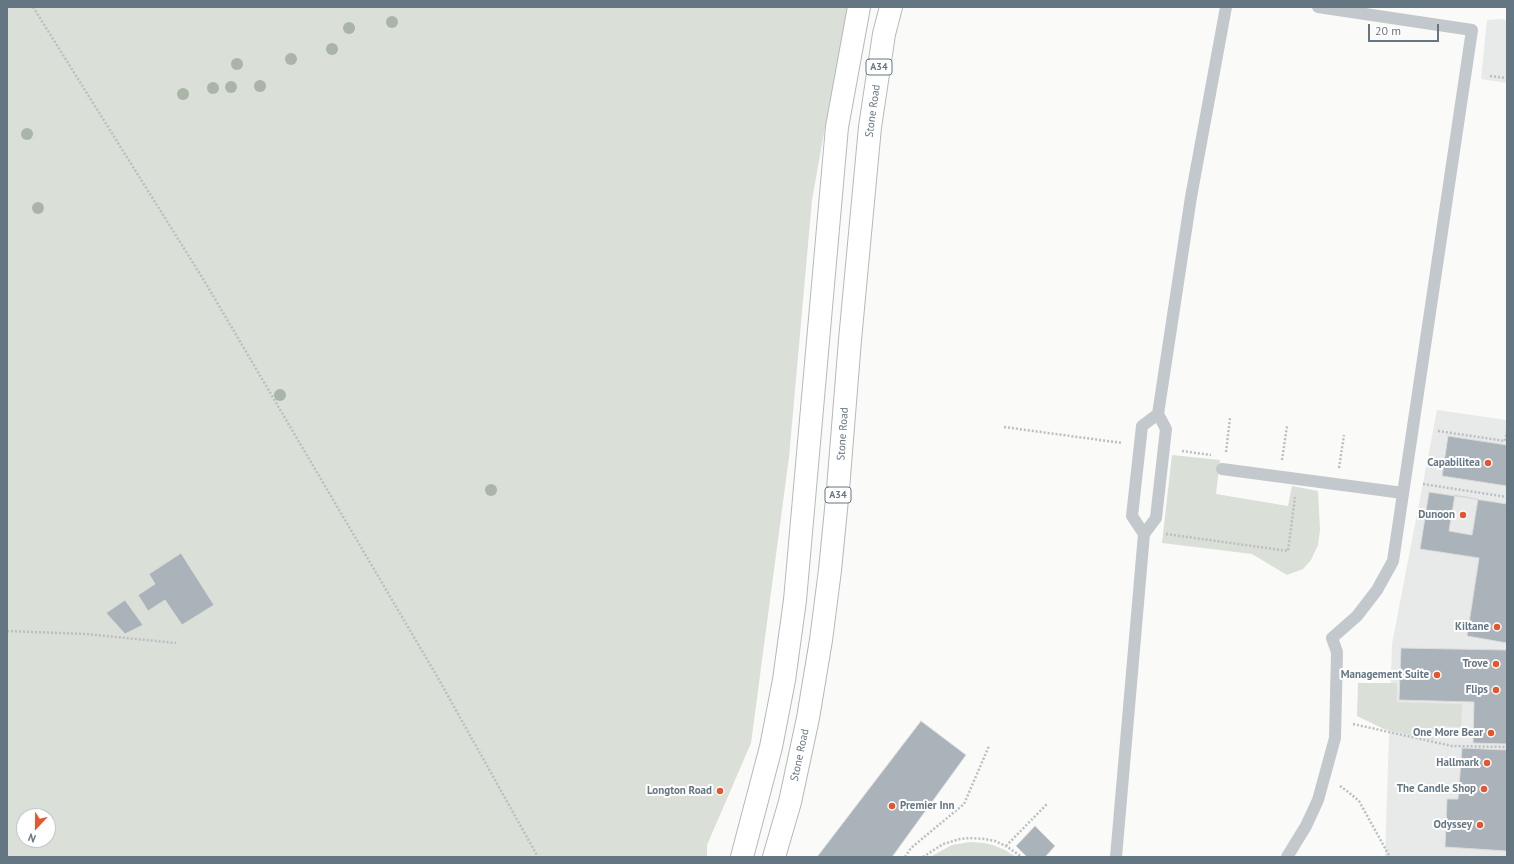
<!DOCTYPE html>
<style>
body{margin:0}
#map{position:relative;width:1514px;height:864px;overflow:hidden;background:#fafaf8;font-family:"PT Sans",sans-serif}
canvas{display:block}
.frame{position:absolute;inset:0;border:8px solid #657683;pointer-events:none}
.north{position:absolute;left:16px;top:808px;width:40px;height:40px;box-sizing:border-box;background:#fff;border:1px solid #c1c8cd;border-radius:50%;rotate:202deg;font-size:11px;font-weight:700;line-height:16px;text-align:center;color:#657683}
.north::after{content:'';display:block;margin:auto;width:14px;height:18px;background:#e4572e;clip-path:polygon(50% 0,100% 100%,50% 72%,0 100%)}
.scale{position:absolute;left:1368px;top:24px;width:71px;height:18px;box-sizing:border-box;border:2px solid #657683;border-top:0;padding-left:5px;font-size:12px;line-height:14px;white-space:nowrap;color:#657683;-webkit-text-stroke:3px #fff;paint-order:stroke}
</style>
<div id="map">
<canvas width="1514" height="864"></canvas>
<div class="frame"></div>
<div class="north">N</div>
<div class="scale">20 m</div>
</div>
<script>
const ctx = document.querySelector('canvas').getContext('2d');
ctx.lineJoin = 'round';
function fill(path, color) { ctx.fillStyle = color; ctx.fill(path, 'evenodd'); }
const poly = rows => new Path2D(rows.map(r => 'M' + r).join(''));
function stroke(path, color, width, dash) { ctx.strokeStyle = color; ctx.lineWidth = width; ctx.lineCap = dash ? 'butt' : 'round'; ctx.setLineDash(dash || []); ctx.stroke(path); }
function label(font, color, halo, rows, align = 'center') {
  ctx.font = font + ' "PT Sans",sans-serif'; ctx.lineWidth = 4; ctx.setLineDash([]); ctx.textBaseline = 'middle'; ctx.strokeStyle = halo; ctx.fillStyle = color; for (const [text, x, y, turn = 0] of rows) {
    ctx.save(); ctx.translate(x, y); ctx.rotate((+turn || 0) * Math.PI / 180); ctx.textAlign = isNaN(turn) ? turn : align; if (halo) ctx.strokeText(text, 0, 0); ctx.fillText(text, 0, 0); ctx.restore();
  }
}
const built = poly([
 [1500,19,1507,20,1507,83,1481,79,1487,20],
 [1437,410,1506,420,1507,417,1507,857,1385,857,1392,644]
]);
const green = poly([
 [7,7,848,7,826,122,812,200,789,457,751,743,707,845,707,857,7,857],
 [24,816,48,816,48,840,24,840],
 [1172,455,1220,460,1216,494,1288,506,1292,486,1318,491,1320,530,1318,545,1311,560,1303,569,1287,575,1252,554,1162,543],
 [1358,683,1397,683,1397,702,1462,704,1461,727,1435,726,1434,740,1384,729,1357,716],
 [970,842,984,843,993,845,1005,850,1016,857,930,857,952,845]
]);
const building = poly([
 [1448,436,1507,445,1507,486,1442,476,1448,436],
 [1429,492,1507,504,1507,643,1467,636,1479,558,1420,549,1429,492],
 [1455,495,1478,499,1472,535,1449,531,1455,495],
 [181,553,214,605,182,625,165,600,148,611,138,595,155,584,149,574,181,553],
 [125,600,143,625,125,634,106,613,125,600],
 [1401,648,1507,650,1507,744,1473,743,1474,702,1399,700,1401,648],
 [921,721,966,755,892,857,817,857,921,721],
 [1462,748,1507,750,1507,851,1445,847,1447,799,1458,799,1462,748],
 [1035,826,1055,846,1045,857,1027,857,1016,846,1035,826]
]);
const path = poly([
 [33,7,205,282,438,678,538,857],
 [1490,76,1507,78],
 [1004,427,1122,443],
 [1438,431,1505,441,1507,431],
 [1182,451,1211,455],
 [1226,452,1230,418],
 [1282,460,1287,426],
 [1339,468,1344,435],
 [1423,484,1507,497],
 [1166,534,1288,551,1295,497],
 [7,631,86,634,176,643],
 [1355,673,1400,673],
 [1353,724,1452,746,1507,747],
 [1340,786,1347,791,1359,801,1390,857],
 [1006,846,1047,804],
 [905,857,911,848,964,804,989,746],
 [923,857,943,844,960,839,970,838,985,839,995,841,1006,846,1022,857]
]);
const lane = poly([
 [1222,469,1403,493],
 [1144,534,1132,516,1142,426,1158,414],
 [1116,857,1144,534,1156,518,1166,429,1158,414,1191,197,1226,7],
 [1287,857,1306,826,1318,800,1335,738,1337,652,1332,638,1357,616,1377,590,1393,561,1472,30,1318,7]
]);
const highway = poly([
 [742,857,771,747,784,680,795,600,837,127,859,7],
 [774,857,790,802,808,718,821,640,830,570,838,489,850,340,870,127,884,34,891,7]
]);
const trees = [
 [392,22],
 [349,28],
 [332,49],
 [291,59],
 [237,64],
 [260,86],
 [231,87],
 [213,88],
 [183,94],
 [27,134],
 [38,208],
 [280,395],
 [491,490]
];
const markers = [
 [1488,463,4,"#e4572e"],
 [1463,515,4,"#e4572e"],
 [1497,627,4,"#e4572e"],
 [1496,664,4,"#e4572e"],
 [1437,675,4,"#e4572e"],
 [1496,690,4,"#e4572e"],
 [1491,733,4,"#e4572e"],
 [1487,763,4,"#e4572e"],
 [1484,789,4,"#e4572e"],
 [720,791,4,"#e4572e"],
 [892,806,4,"#e4572e"],
 [1480,825,4,"#e4572e"]
];
const shields = [
 [879,67,26],
 [838,495,26]
];
const shieldNames = [
 ["A34",879,67],
 ["A34",838,495]
];
const streetNames = [
 ["Stone Road",873,111,-82],
 ["Stone Road",843,434,-86],
 ["Stone Road",800,755,-78]
];
const poiNames = [
 ["Capabilitea",1480,463],
 ["Dunoon",1455,515],
 ["Kiltane",1489,627],
 ["Trove",1488,664],
 ["Management Suite",1429,675],
 ["Flips",1488,690],
 ["One More Bear",1483,733],
 ["Hallmark",1479,763],
 ["The Candle Shop",1476,789],
 ["Longton Road",712,791],
 ["Premier Inn",900,806,"left"],
 ["Odyssey",1472,825]
];
fill(built, '#e8e9e9');
fill(green, '#dadfd7');
fill(building, '#aab3b9');
stroke(building, '#dcdcda', 1);
stroke(highway, '#b4b9bd', 24);
stroke(path, '#bbbfc2', 2.5, [2, 2]);
stroke(lane, '#c3c8cc', 12);
stroke(highway, '#fff', 22);
ctx.fillStyle = '#aab4a7';
for (const [x, y] of trees) { ctx.beginPath(); ctx.arc(x, y, 6, 0, 2 * Math.PI); ctx.fill(); }
for (const [x, y, r, color] of markers) { const dot = new Path2D(); dot.arc(x, y, r, 0, 2 * Math.PI); ctx.fillStyle = color; ctx.fill(dot); stroke(dot, '#fff', 1.5); }
for (const [x, y, w] of shields) { const box = new Path2D(); box.roundRect(x - w / 2, y - 8, w, 16, 3); ctx.fillStyle = '#fff'; ctx.fill(box); stroke(box, '#657683', 1); }
label('bold 10px', '#657683', null, shieldNames);
label('11px', '#657683', '#fff', streetNames);
label('bold 11px', '#657683', '#fff', poiNames, 'right');
</script>
